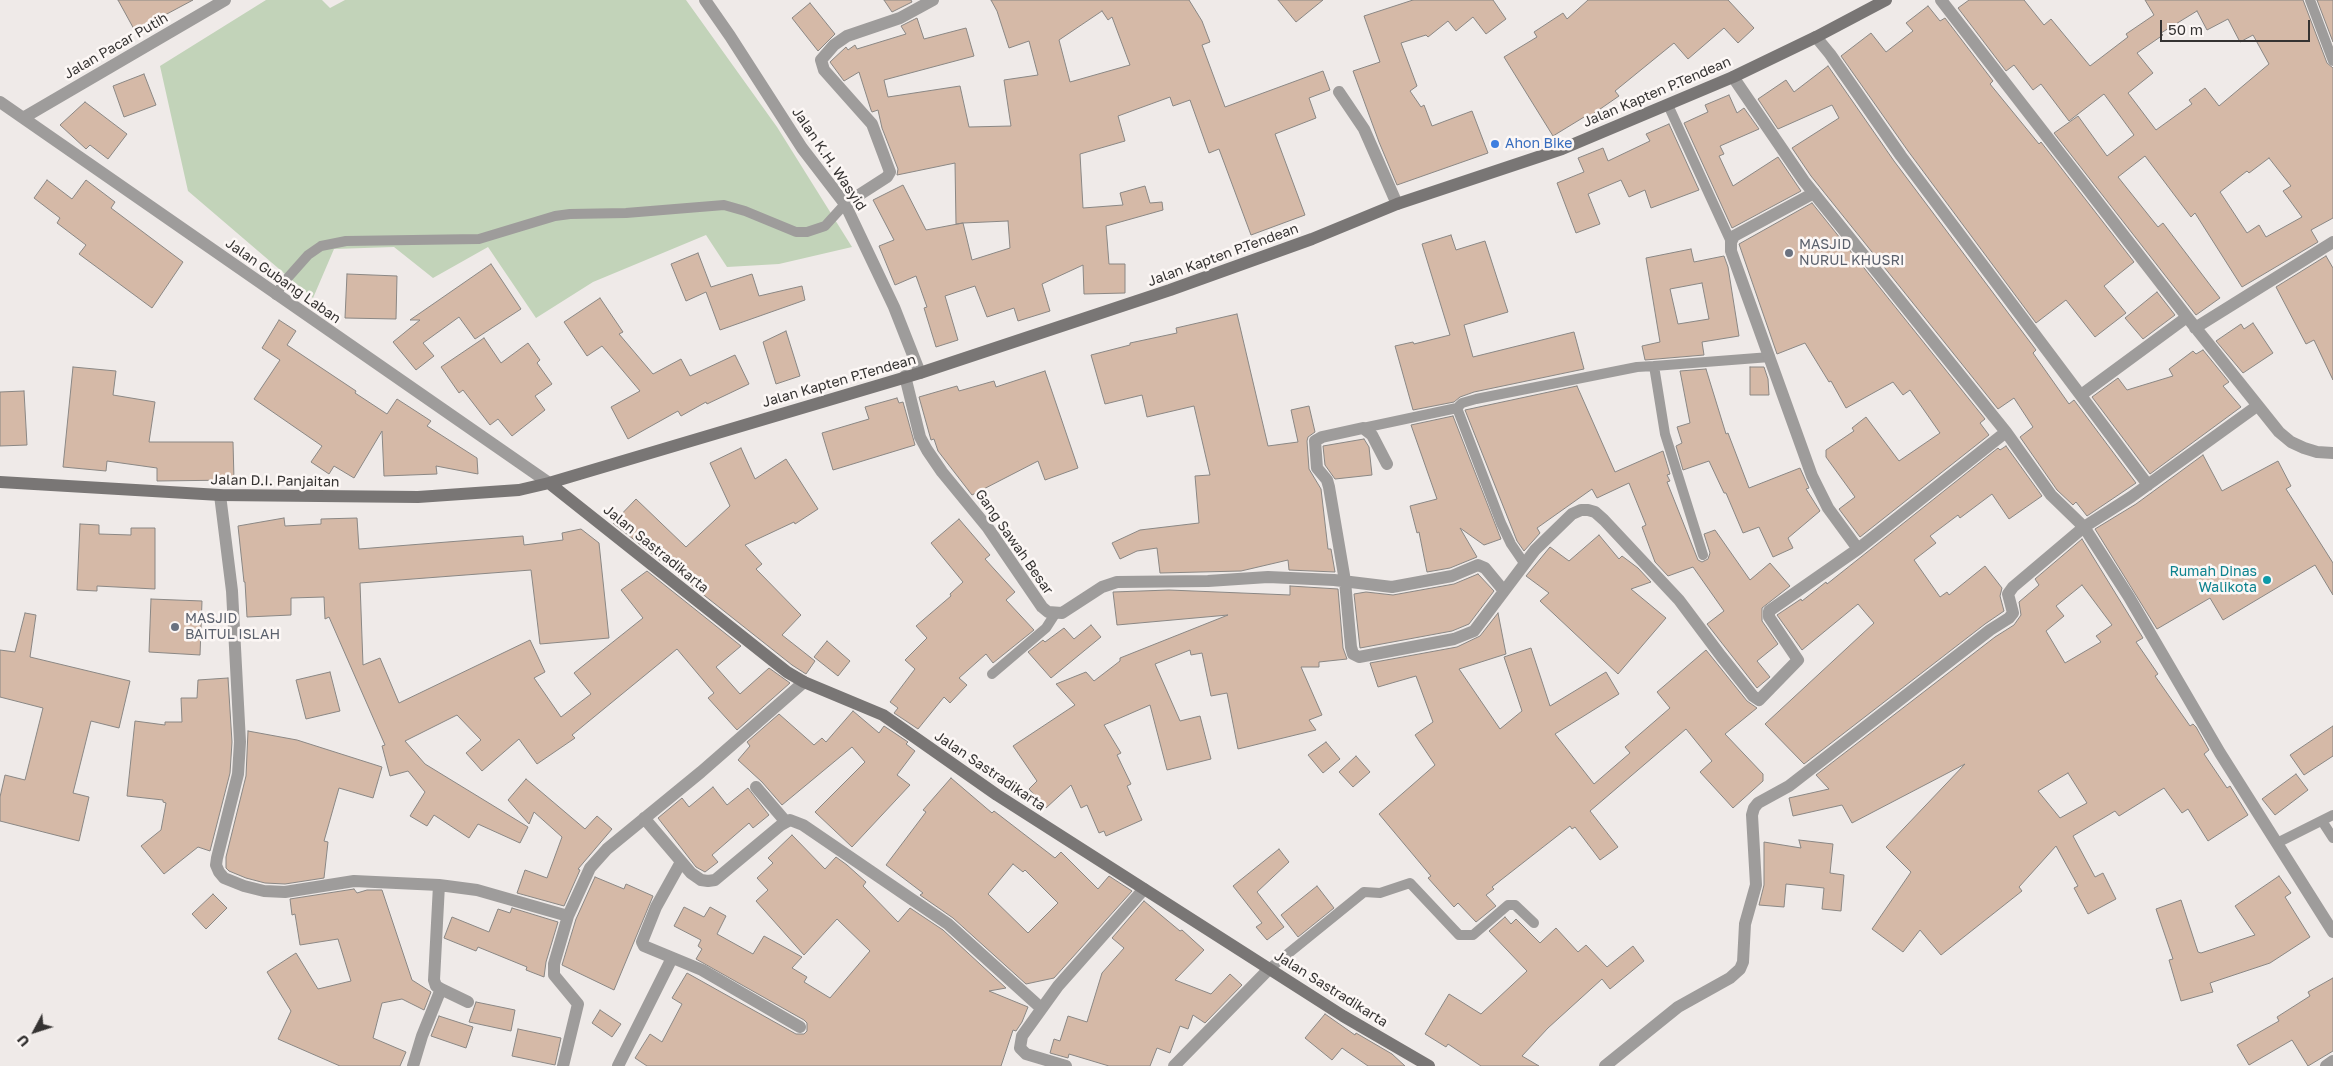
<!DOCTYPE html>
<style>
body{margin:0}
#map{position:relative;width:2333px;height:1066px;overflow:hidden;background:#efeae8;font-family:"Golos Text",sans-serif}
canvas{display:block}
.north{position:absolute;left:10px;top:1006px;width:50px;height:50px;-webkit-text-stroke:4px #fcf7f5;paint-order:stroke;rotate:230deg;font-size:14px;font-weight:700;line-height:20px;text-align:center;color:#353332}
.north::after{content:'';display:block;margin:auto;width:18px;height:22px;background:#353332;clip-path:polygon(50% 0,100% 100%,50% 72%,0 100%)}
.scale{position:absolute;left:2160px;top:20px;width:150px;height:22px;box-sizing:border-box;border:2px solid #353332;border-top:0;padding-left:6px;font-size:15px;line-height:18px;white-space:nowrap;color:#353332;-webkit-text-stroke:4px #fcf7f5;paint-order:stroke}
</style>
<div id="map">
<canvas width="2333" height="1066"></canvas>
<div class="north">U</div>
<div class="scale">50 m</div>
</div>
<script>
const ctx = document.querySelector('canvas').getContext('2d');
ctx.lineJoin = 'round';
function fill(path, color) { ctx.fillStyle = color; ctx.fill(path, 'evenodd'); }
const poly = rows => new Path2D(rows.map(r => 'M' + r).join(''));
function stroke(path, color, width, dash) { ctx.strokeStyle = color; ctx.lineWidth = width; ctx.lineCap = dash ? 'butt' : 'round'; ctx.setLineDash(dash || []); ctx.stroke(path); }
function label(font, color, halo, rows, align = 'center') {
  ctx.font = font + ' "Golos Text",sans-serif'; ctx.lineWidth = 5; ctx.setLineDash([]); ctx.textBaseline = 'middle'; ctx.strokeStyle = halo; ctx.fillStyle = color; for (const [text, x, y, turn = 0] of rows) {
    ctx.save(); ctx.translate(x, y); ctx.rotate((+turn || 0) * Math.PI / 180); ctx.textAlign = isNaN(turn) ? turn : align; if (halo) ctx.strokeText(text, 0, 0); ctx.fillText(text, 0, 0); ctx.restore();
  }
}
const green = poly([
 [266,0,322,0,330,8,345,0,686,0,777,127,852,247,779,264,727,267,706,235,593,282,536,318,488,247,433,278,394,247,334,249,313,298,188,191,160,66]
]);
const building = poly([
 [118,0,193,0,135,31,118,0],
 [884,0,911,0,912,2,892,12,884,0],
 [991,0,1189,0,1202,21,1210,42,1202,45,1225,107,1323,71,1330,90,1309,98,1316,118,1275,134,1305,215,1251,235,1219,149,1209,153,1190,100,1173,106,1170,97,1118,116,1125,141,1080,154,1083,208,1123,205,1120,193,1145,186,1150,203,1162,202,1163,210,1106,226,1109,264,1125,264,1125,293,1084,294,1083,265,1042,284,1050,311,1018,321,1014,308,987,317,975,286,945,296,958,340,936,347,924,308,927,307,916,276,895,285,879,246,894,240,873,200,903,185,926,230,963,223,956,224,955,163,897,175,898,169,882,128,878,110,872,112,871,110,859,72,844,81,830,62,846,47,848,50,855,45,857,49,906,34,901,26,917,18,924,39,966,28,974,56,884,80,888,97,960,86,969,127,1011,126,1004,80,1038,75,1029,41,1009,48,997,11,991,0],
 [1102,11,1108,20,1112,17,1130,65,1070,82,1059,40,1102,11],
 [1008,221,1010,248,972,260,963,223,1008,221],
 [1278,0,1323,0,1296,22,1278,0],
 [1413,0,1493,0,1506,19,1486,34,1473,17,1456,31,1448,21,1428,37,1426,35,1401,43,1417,86,1410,91,1421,107,1424,105,1432,126,1472,111,1488,153,1397,185,1379,142,1353,71,1380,62,1364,16,1413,0],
 [1588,0,1728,0,1754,28,1738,43,1724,28,1688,59,1674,43,1615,91,1619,96,1590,116,1589,114,1553,136,1504,57,1537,37,1534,32,1563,13,1567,19,1588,0],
 [1969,0,2024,0,2044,25,2051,19,2090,66,2128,37,2126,34,2154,15,2145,0,2303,0,2327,63,2333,68,2333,218,2311,230,2318,242,2242,287,2195,213,2191,217,2145,156,2118,177,2158,227,2163,223,2220,298,2196,315,2054,133,2078,116,2107,156,2134,135,2104,94,2069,121,2041,84,2033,90,2014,65,2006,71,1958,8,1969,0],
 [2197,11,2207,30,2228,19,2240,42,2253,35,2269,64,2219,106,2205,88,2189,100,2192,104,2156,130,2128,93,2153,73,2137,53,2163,35,2161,33,2197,11],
 [2269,158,2291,186,2283,191,2302,217,2266,237,2259,225,2247,233,2220,192,2247,171,2249,173,2269,158],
 [2317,0,2333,0,2333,42,2317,0],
 [810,3,835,34,818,51,792,18,810,3],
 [1928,6,1940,21,1945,18,1993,81,1990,84,2039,144,2041,142,2134,262,2104,286,2126,313,2095,337,2066,300,2036,323,1908,151,1841,56,1871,33,1886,52,1913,31,1906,23,1928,6],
 [1828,66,1894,161,2036,350,2033,353,2069,404,2074,400,2136,483,2087,516,2076,502,2073,505,2057,490,2020,437,2033,427,2014,398,1998,409,1811,176,1792,148,1839,118,1832,105,1778,129,1758,99,1786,80,1794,92,1828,66],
 [144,74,156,105,124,117,113,86,144,74],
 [1729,95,1737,113,1744,108,1759,129,1720,146,1724,154,1719,156,1733,186,1778,157,1801,191,1732,228,1684,123,1708,112,1705,105,1729,95],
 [85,102,127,134,108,159,90,145,86,149,60,125,85,102],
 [1669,124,1699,190,1651,208,1645,190,1629,197,1621,180,1588,194,1600,224,1576,233,1557,183,1584,172,1578,158,1603,148,1608,161,1650,141,1646,134,1669,124],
 [47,180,72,199,86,180,115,202,111,208,183,262,152,308,79,254,86,245,57,223,60,218,34,198,47,180],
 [1812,203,1985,419,1980,423,1989,435,1860,537,1839,509,1855,497,1826,457,1826,450,1854,431,1852,428,1866,417,1899,461,1940,433,1910,390,1903,395,1893,382,1846,408,1831,381,1829,382,1805,343,1777,354,1739,244,1812,203],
 [1451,235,1456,250,1485,241,1508,312,1464,325,1473,357,1574,332,1584,369,1474,392,1460,397,1454,402,1413,410,1395,346,1413,342,1414,344,1450,335,1422,244,1451,235],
 [1691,249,1694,262,1724,256,1728,267,1739,336,1702,342,1704,355,1645,360,1642,346,1660,342,1646,258,1691,249],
 [1702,283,1709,319,1678,324,1670,289,1702,283],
 [698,253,711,287,752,274,759,296,802,286,805,300,720,330,706,292,686,301,671,264,698,253],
 [2326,256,2333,268,2333,380,2314,340,2306,344,2276,287,2326,256],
 [491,264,521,309,475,339,459,317,423,343,434,356,416,370,393,342,420,320,410,320,491,264],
 [347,274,397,276,396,319,345,318,347,274],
 [2157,292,2175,315,2143,339,2125,318,2157,292],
 [600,298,623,332,619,334,653,374,681,359,690,376,735,355,749,384,707,404,706,402,681,416,678,411,628,439,611,407,640,391,602,346,587,356,564,322,600,298],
 [1237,314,1268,446,1298,442,1291,410,1309,406,1315,432,1308,437,1307,441,1309,469,1321,489,1328,549,1331,549,1335,572,1289,570,1288,560,1241,571,1160,573,1157,548,1137,551,1120,559,1112,543,1140,530,1199,523,1195,476,1210,475,1194,406,1147,417,1142,395,1105,404,1091,355,1130,345,1130,343,1177,333,1176,328,1237,314],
 [279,320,296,331,287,345,356,391,355,393,387,414,397,399,431,421,427,426,477,458,478,474,436,466,437,474,384,476,382,431,354,478,334,466,329,474,311,462,322,446,254,399,280,360,262,348,279,320],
 [2253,323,2273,353,2243,373,2216,341,2241,324,2244,329,2253,323],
 [786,331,800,376,776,384,763,342,786,331],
 [484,338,501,363,528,343,540,360,537,363,552,384,535,396,545,410,512,436,498,419,490,425,463,390,459,393,441,367,484,338],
 [2203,350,2229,382,2223,386,2241,407,2150,474,2092,397,2118,378,2127,390,2173,376,2169,369,2193,351,2196,354,2203,350],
 [73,367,116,371,113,395,155,402,149,442,233,442,234,480,157,481,157,468,107,461,106,471,63,467,73,367],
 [1750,367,1764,367,1768,379,1769,395,1750,395,1750,367],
 [1706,369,1726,434,1728,433,1749,488,1800,468,1809,488,1806,489,1820,511,1788,538,1793,548,1773,557,1759,527,1743,533,1726,493,1724,493,1709,461,1683,470,1676,446,1682,443,1677,427,1690,423,1680,371,1706,369],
 [1045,371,1078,468,1045,480,1038,461,972,495,938,451,934,439,931,440,919,397,957,386,959,391,994,381,996,387,1045,371],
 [1577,386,1615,472,1663,451,1670,474,1667,475,1670,481,1667,482,1698,560,1702,562,1708,559,1710,553,1704,534,1715,530,1750,580,1770,563,1790,586,1762,608,1762,621,1778,644,1757,661,1770,677,1757,688,1707,624,1724,611,1693,567,1668,576,1655,562,1642,527,1646,525,1629,483,1597,498,1592,489,1537,528,1540,533,1524,551,1517,541,1465,410,1577,386],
 [24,391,27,445,0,446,0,392,24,391],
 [897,398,899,403,903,402,915,445,833,470,822,433,869,419,865,407,897,398],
 [1453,416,1501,539,1484,545,1460,528,1477,557,1450,568,1427,572,1419,532,1417,533,1410,506,1437,499,1411,425,1453,416],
 [1364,439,1369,447,1372,475,1335,479,1325,465,1323,446,1364,439],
 [2006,446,2042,496,2009,519,1992,494,1960,518,1958,515,1930,536,1936,543,1914,560,1940,597,1947,592,1949,595,1985,566,2002,588,2000,596,2004,611,1985,624,1804,764,1765,724,1874,623,1858,604,1802,650,1777,615,1801,599,1802,601,1826,582,1827,584,1998,448,2000,450,2006,446],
 [741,448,755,479,786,459,818,509,795,524,794,522,745,545,762,564,756,569,801,615,782,635,815,661,806,674,792,665,613,523,636,499,686,547,730,506,710,463,741,448],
 [2203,455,2222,491,2278,461,2291,486,2286,489,2333,563,2333,595,2315,565,2223,620,2210,598,2157,629,2095,529,2136,504,2203,455],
 [284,518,285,526,321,524,321,519,357,518,359,549,523,536,524,545,563,540,562,533,581,529,599,543,609,638,540,644,531,570,360,583,363,665,380,658,399,703,530,640,545,672,534,678,561,717,591,694,574,673,643,618,621,590,647,571,741,646,716,667,740,694,769,668,790,683,737,730,708,698,714,693,677,649,572,735,575,738,537,764,519,739,482,771,466,753,481,740,457,715,405,741,425,764,528,827,520,843,478,824,469,838,434,815,427,826,410,816,425,792,408,771,390,776,382,746,385,745,329,617,325,619,324,597,291,598,291,615,247,617,245,582,244,582,238,526,284,518],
 [959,519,990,555,985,559,1015,592,1006,600,1034,630,993,663,986,654,959,678,967,685,950,703,944,697,918,729,894,713,898,708,890,702,915,669,905,660,927,638,916,626,951,596,950,594,963,582,931,543,959,519],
 [80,524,99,525,99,534,131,535,131,528,155,528,155,589,97,586,97,591,77,590,80,524],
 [1599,535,1619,559,1622,556,1638,568,1651,582,1631,589,1666,618,1618,674,1540,601,1549,593,1526,576,1550,547,1569,561,1599,535],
 [2082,539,2143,638,2136,642,2158,674,2155,676,2190,726,2193,724,2196,727,2209,750,2204,754,2227,788,2230,786,2248,815,2208,841,2188,809,2182,813,2164,788,2119,816,2115,811,2073,836,2095,877,2103,873,2116,899,2088,914,2074,888,2078,886,2056,846,2019,887,2022,891,1941,955,1920,930,1903,952,1872,929,1911,872,1886,847,1965,764,1852,823,1842,805,1793,816,1789,798,1829,789,1816,775,1995,637,2014,625,2021,615,2019,602,2039,585,2035,579,2082,539],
 [2082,585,2112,625,2096,636,2101,642,2065,663,2046,631,2064,616,2056,606,2082,585],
 [2068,773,2087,803,2060,818,2038,791,2068,773],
 [1478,574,1494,591,1469,624,1452,631,1360,648,1354,594,1366,592,1393,595,1454,584,1478,574],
 [1290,586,1338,589,1343,648,1347,659,1319,662,1319,667,1301,667,1322,715,1309,720,1316,730,1238,749,1227,693,1211,696,1202,653,1191,655,1190,650,1155,664,1180,721,1200,716,1211,759,1167,770,1150,705,1104,725,1121,753,1117,755,1131,784,1127,786,1142,820,1106,836,1104,831,1099,833,1087,805,1081,808,1071,785,1046,808,1029,789,1037,781,1013,746,1075,705,1056,684,1086,672,1094,681,1120,661,1120,658,1228,615,1117,625,1113,592,1169,590,1290,595,1290,586],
 [151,599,202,601,200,655,149,652,151,599],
 [25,613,36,615,30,657,130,681,119,728,91,721,73,793,89,797,79,841,0,821,0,797,5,775,25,780,43,708,0,697,0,650,15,652,25,613],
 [1498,613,1506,654,1459,669,1500,729,1522,711,1504,657,1531,648,1550,706,1606,672,1619,694,1555,734,1594,784,1630,753,1625,747,1670,708,1657,692,1706,650,1747,701,1757,708,1725,734,1763,774,1763,781,1733,808,1700,772,1712,761,1686,729,1590,811,1618,847,1600,860,1575,827,1572,829,1570,826,1492,887,1494,889,1486,895,1496,906,1476,922,1458,903,1454,907,1428,878,1431,876,1379,814,1435,765,1415,735,1433,722,1416,676,1378,687,1370,663,1457,647,1480,636,1498,613],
 [1091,625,1101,637,1051,678,1028,652,1043,640,1045,642,1064,628,1074,639,1091,625],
 [827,641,850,661,838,676,814,657,827,641],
 [330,672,340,711,306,719,296,680,330,672],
 [228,678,232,742,230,773,210,851,198,847,164,874,141,846,161,830,166,803,163,802,163,800,127,796,135,721,165,725,165,722,182,722,181,698,197,698,198,680,228,678],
 [853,711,879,733,884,726,908,742,906,744,915,751,897,775,910,785,852,847,815,812,865,762,852,747,782,805,762,782,738,760,750,746,747,742,779,714,814,745,822,738,826,742,853,711],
 [2333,726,2333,756,2304,775,2290,755,2333,726],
 [248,731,297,740,382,767,373,798,339,788,324,841,328,842,324,878,285,884,265,883,246,878,229,871,226,868,226,857,246,776,248,731],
 [1326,742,1340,759,1323,773,1308,755,1326,742],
 [1356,756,1370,772,1353,787,1339,772,1356,756],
 [2296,774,2308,790,2275,815,2262,799,2296,774],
 [951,778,992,813,994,811,1055,858,1061,852,1098,889,1109,876,1132,891,1054,978,1026,984,953,918,920,895,923,893,886,865,926,812,923,810,951,778],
 [1013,864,1023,872,1025,870,1058,903,1028,933,988,894,1013,864],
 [526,779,585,829,597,816,612,829,578,869,580,870,564,906,517,893,525,870,547,878,562,837,534,812,529,824,508,800,526,779],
 [713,787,727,805,748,788,769,815,753,828,749,823,712,855,718,862,705,872,696,867,658,818,682,798,689,807,713,787],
 [792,835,825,869,836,857,847,865,866,882,863,886,898,922,910,908,943,930,1006,988,989,991,1028,1007,1022,1022,1016,1031,1013,1030,1001,1066,647,1066,635,1058,650,1034,662,1042,682,1004,672,998,687,973,796,1034,804,1034,807,1031,807,1023,804,1020,696,959,702,949,698,946,701,940,674,926,684,907,704,917,710,907,726,916,717,934,753,954,764,936,802,957,792,968,807,977,804,982,830,998,870,951,837,919,804,955,756,901,768,890,757,878,773,863,768,858,792,835],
 [1799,840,1833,844,1830,873,1844,875,1841,911,1822,909,1824,888,1786,884,1784,907,1759,905,1764,885,1764,842,1801,848,1799,840],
 [1279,849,1289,862,1257,892,1284,927,1267,940,1256,927,1262,923,1233,886,1279,849],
 [2279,876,2291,893,2285,897,2310,937,2270,963,2210,983,2213,992,2181,1001,2169,960,2173,959,2156,909,2181,900,2198,952,2201,953,2255,935,2235,906,2279,876],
 [595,877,624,889,626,884,653,896,614,990,562,965,576,919,595,877],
 [1317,886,1334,908,1298,937,1281,915,1317,886],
 [354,889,357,893,367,890,382,890,412,980,431,992,424,1010,402,999,382,1003,373,1038,406,1052,400,1066,340,1066,278,1039,291,1011,267,972,296,953,318,989,351,981,338,939,300,945,295,914,292,915,290,899,354,889],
 [213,894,227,908,206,929,192,914,213,894],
 [1144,901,1180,931,1182,930,1204,950,1175,980,1211,994,1230,974,1242,985,1205,1023,1193,1015,1188,1029,1180,1026,1170,1053,1157,1048,1150,1066,1109,1066,1069,1054,1068,1058,1050,1053,1054,1039,1060,1041,1068,1016,1087,1022,1102,973,1124,948,1112,938,1144,901],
 [512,908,558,922,546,962,544,977,526,970,527,967,478,947,476,951,444,938,452,917,489,932,498,909,510,913,512,908],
 [1505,917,1511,924,1516,919,1540,943,1556,928,1578,952,1586,945,1607,967,1633,946,1644,961,1610,989,1602,979,1548,1028,1522,1056,1539,1066,1481,1066,1448,1044,1446,1047,1425,1034,1449,994,1481,1014,1527,971,1489,931,1505,917],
 [2333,978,2333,1051,2308,1066,2292,1040,2249,1065,2237,1045,2279,1021,2277,1017,2310,996,2308,992,2333,978],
 [476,1002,515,1010,511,1031,469,1022,476,1002],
 [600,1010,621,1024,612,1037,592,1023,600,1010],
 [1325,1014,1355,1035,1356,1033,1392,1054,1405,1066,1368,1066,1342,1048,1332,1060,1305,1038,1325,1014],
 [439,1016,473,1027,466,1048,431,1036,439,1016],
 [518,1029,561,1038,555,1065,512,1056,518,1029]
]);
const lane = poly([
 [2310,0,2333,61],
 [1668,105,1731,242],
 [276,295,284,282,308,255,321,246,346,241,479,239,555,216,570,214,626,213,724,205,745,211,796,232,807,232,825,226,845,204],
 [1654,366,1770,357],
 [1363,428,1457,408],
 [1524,563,1511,544,1501,523,1457,408,1462,403,1476,399,1637,367,1654,366,1665,434,1703,555],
 [992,674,1046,628,1055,614],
 [2322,821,2333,838],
 [2277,843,2333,815],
 [1269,969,1364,892,1380,893,1410,883,1459,935,1473,935,1508,905,1515,905,1534,923]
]);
const street = poly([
 [705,0,730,36,802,148,845,204,894,307,920,373],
 [1941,0,2187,317,2279,432,2291,442,2304,448,2317,452,2333,453],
 [1816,37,1830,54,1901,156,2148,485],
 [1339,92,1364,129,1397,204],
 [0,102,549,483],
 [23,118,225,0],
 [1814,193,1734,236,1731,242,1731,251,1812,476,1828,508,1858,549,2006,432],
 [845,204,887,177,890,172,872,124,824,70,821,60,834,45,847,36,900,18,933,0],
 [2195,328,2333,242],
 [905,376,920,437,927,450,942,472,988,528,1042,607,1048,612,1062,613,1102,587,1117,582,1208,581,1268,577,1334,580,1392,587,1452,576,1478,565,1485,568,1504,591],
 [2081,395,2187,317],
 [2257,406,2131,497,2084,527,2129,597,2220,753,2333,932],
 [1387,464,1372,435,1363,428,1322,437,1315,441,1317,468,1327,480,1329,487,1345,581,1351,647,1353,654,1359,657,1454,639,1474,631,1535,550,1572,514,1581,510,1588,510,1595,512,1604,520,1679,600,1721,656,1753,696,1759,700,1798,660,1769,617,1769,611,1858,549],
 [220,495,232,591,240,742,238,774,217,858,216,865,219,872,224,878,244,886,264,891,285,892,354,881,439,885,434,980,436,986,441,989,468,1002],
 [756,787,786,822],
 [644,818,691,873,701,880,708,881,715,880,781,825,790,820,803,825,948,924,1041,1008],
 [681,862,656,907,642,942,644,946,702,970,800,1027],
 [439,885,477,890,568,916],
 [413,1066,422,1036,441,989],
 [563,1066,578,1004,554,975,554,964,568,916,590,868,607,849,701,772,804,682],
 [618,1066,672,958],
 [1066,1066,1026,1054,1020,1048,1022,1036,1058,986,1144,889],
 [1174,1066,1269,969],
 [1605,1066,1678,1007,1730,978,1740,969,1743,962,1745,924,1756,885,1752,815,1754,808,1758,803,1789,786,1990,630,2009,618,2013,613,2008,594,2013,587,2084,527,2051,495,2006,432,1804,181,1733,77],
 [2326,1066,2333,1061]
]);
const secondary = poly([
 [0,482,220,495,418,497,519,490,549,483,920,373,1170,290,1312,239,1397,204,1562,149,1733,77,1816,37,1886,0],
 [549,483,787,672,804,682,883,715,997,795,1343,1016,1429,1066]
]);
const markers = [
 [1495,144,5,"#3f7fe0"],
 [1789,253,5,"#6b7280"],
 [2267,580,5,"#0f9aa8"],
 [175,627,5,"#6b7280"]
];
const streetNames = [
 ["Jalan Pacar Putih",116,46,-30],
 ["Jalan Kapten P.Tendean",1657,92,-23],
 ["Jalan K.H. Wasyid",829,159,56],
 ["Jalan Kapten P.Tendean",1223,255,-20],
 ["Jalan Gubang Laban",283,281,35],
 ["Jalan Kapten P.Tendean",839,381,-16],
 ["Jalan D.I. Panjaitan",275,481,1],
 ["Gang Sawah Besar",1014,542,55],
 ["Jalan Sastradikarta",656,549,39],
 ["Jalan Sastradikarta",990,771,34],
 ["Jalan Sastradikarta",1331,989,32]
];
const shopNames = [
 ["Ahon Bike",1505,144]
];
const worshipNames = [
 ["MASJID",1799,245],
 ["NURUL KHUSRI",1799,261],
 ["MASJID",185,619],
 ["BAITUL ISLAH",185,635]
];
const cultureNames = [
 ["Rumah Dinas",2257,572],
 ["Walikota",2257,588]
];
fill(green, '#c2d3b9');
fill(building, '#d5b9a7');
stroke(building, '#8a8784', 1);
stroke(lane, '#9e9c9b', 10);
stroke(street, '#9e9c9b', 12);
stroke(secondary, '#797675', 12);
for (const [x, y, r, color] of markers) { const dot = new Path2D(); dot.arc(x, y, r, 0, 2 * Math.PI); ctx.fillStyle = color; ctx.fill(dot); stroke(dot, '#fcf7f5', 2); }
label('14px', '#353332', '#fcf7f5', streetNames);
label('14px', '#366cbe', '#fcf7f5', shopNames, 'left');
label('14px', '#5b616d', '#fcf7f5', worshipNames, 'left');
label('14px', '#0d838f', '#fcf7f5', cultureNames, 'right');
</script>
